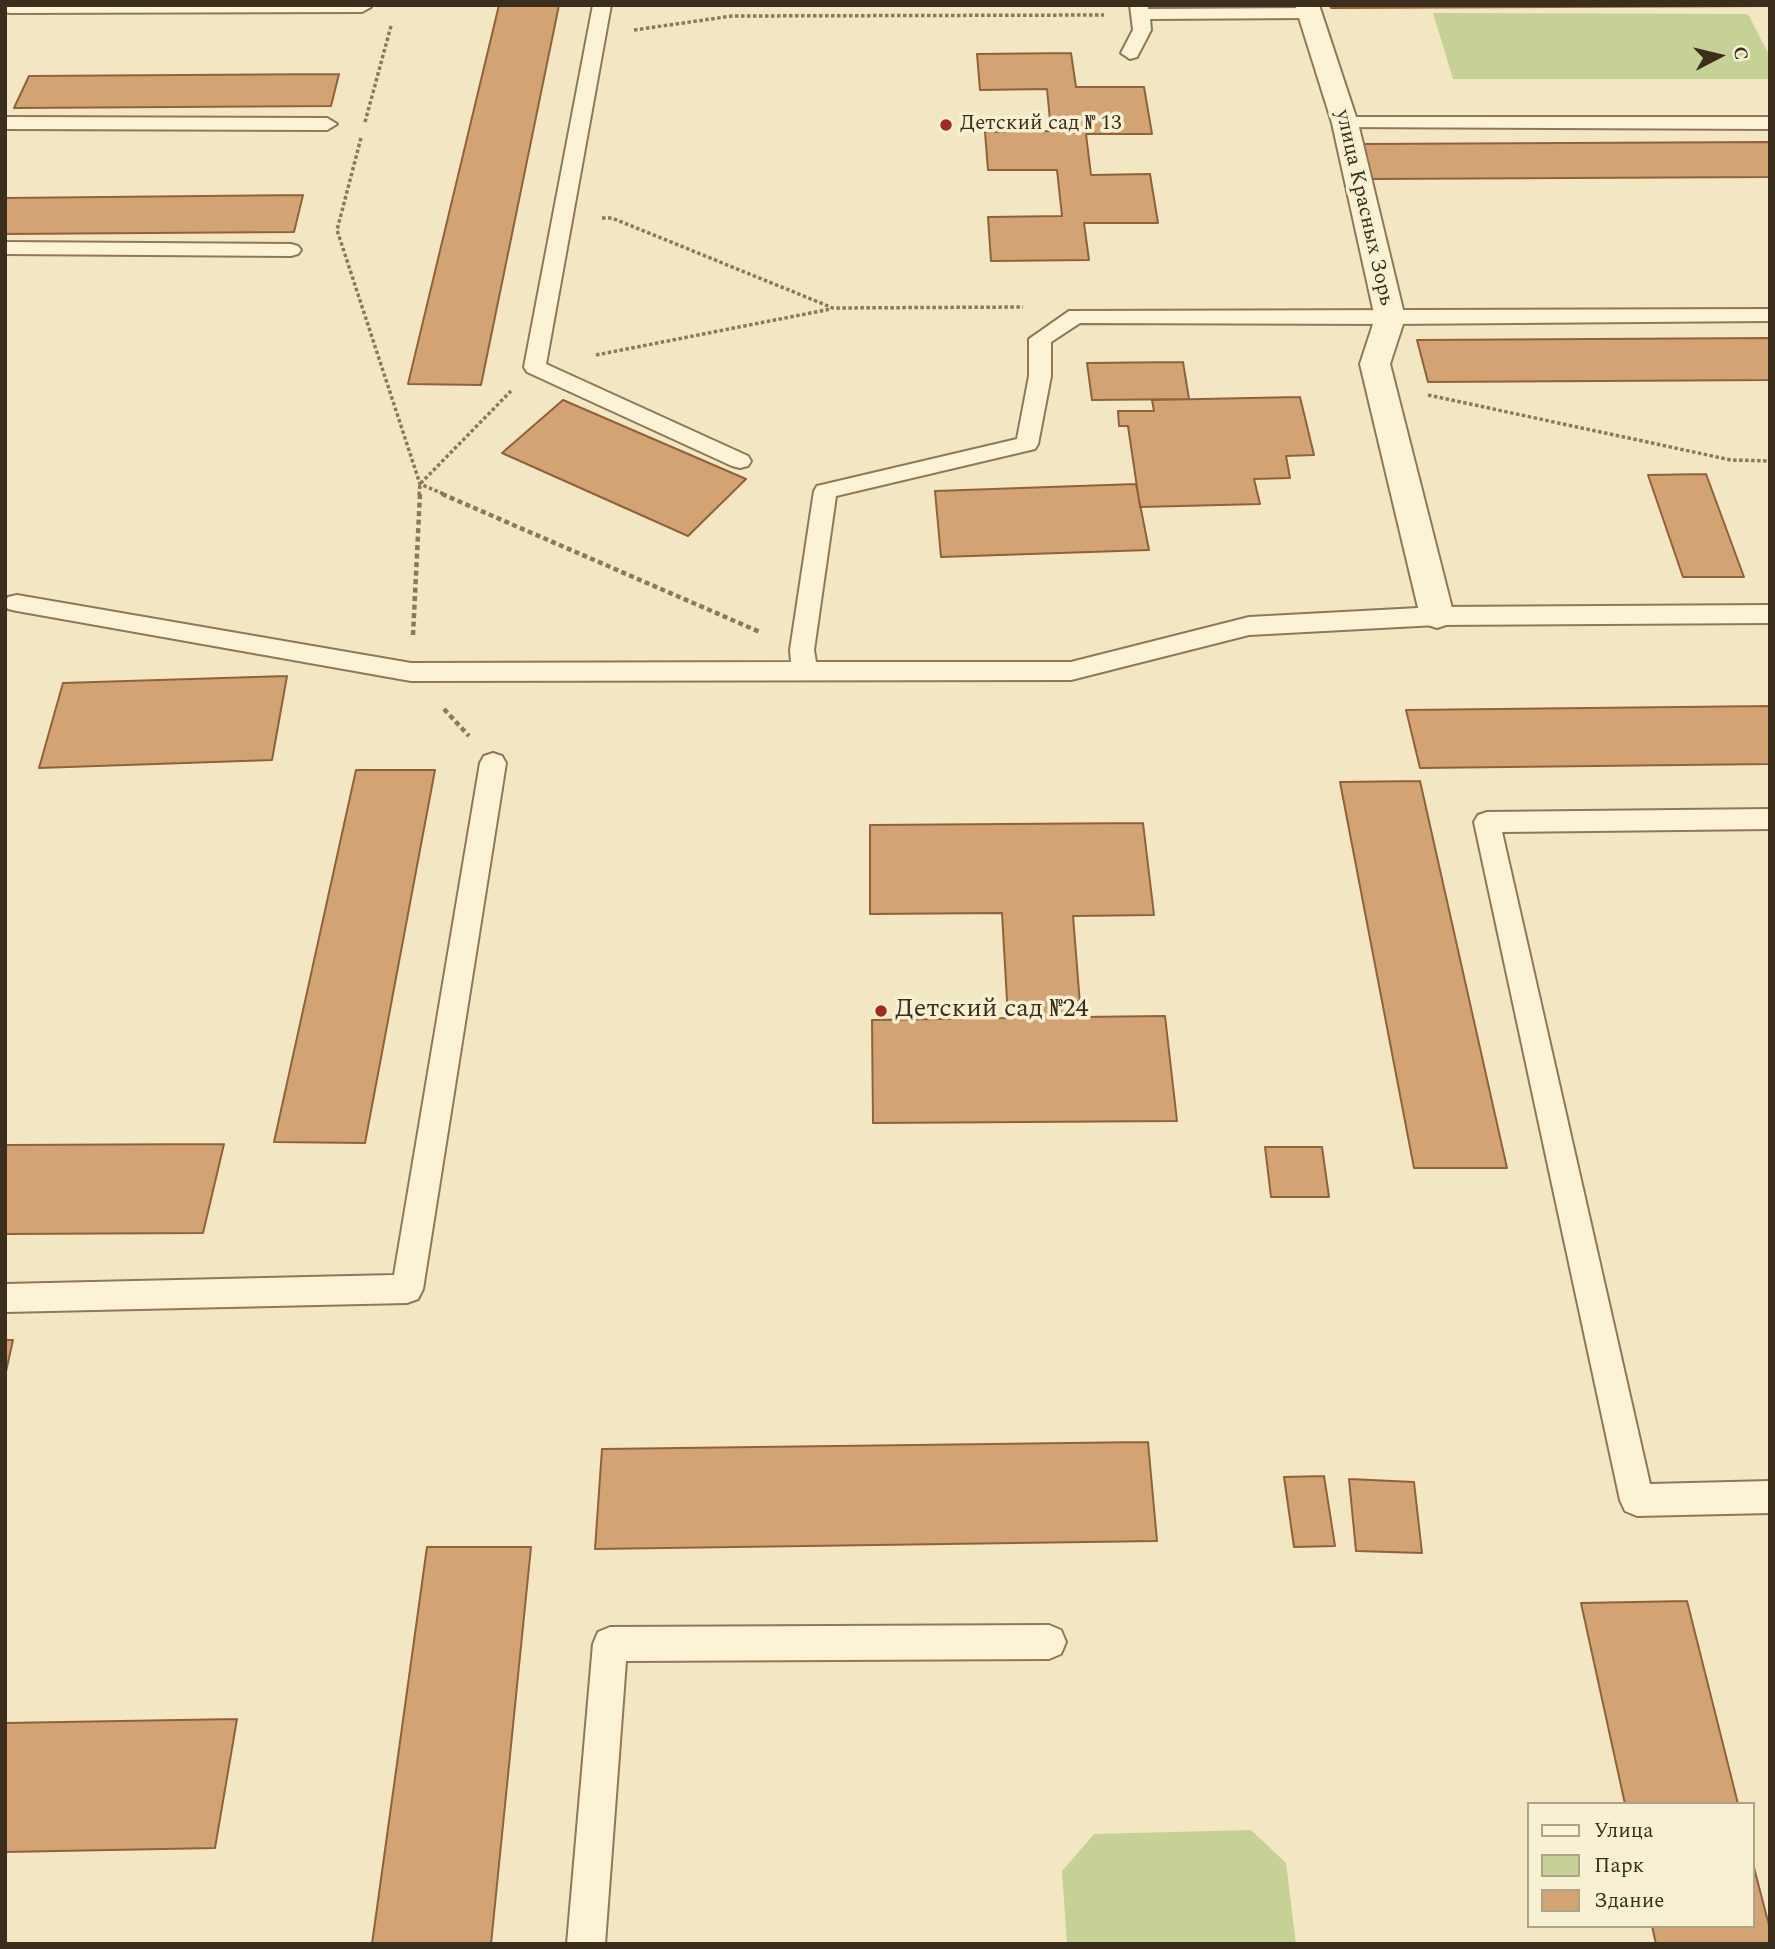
<!DOCTYPE html>
<meta charset="utf-8">
<style>
body{margin:0}
#map{position:relative;width:1775px;height:1949px;overflow:hidden;background:#f2e7c2;font-family:Spectral,serif}
canvas{display:block}
.frame{position:absolute;inset:0;border:7px solid #3c2e1d;pointer-events:none}
.legend{position:absolute;left:1527px;top:1802px;width:228px;height:126px;box-sizing:border-box;background:#f8f0d2;border:2px solid #ada28a;margin:0;padding:9px 12px;list-style:none;font-size:21px;color:#3c2e1d}
.legend li{display:flex;align-items:center;gap:14px;height:35px}
.legend b{width:35px;border:2px solid #ada28a}
.north{position:absolute;left:1684px;top:21px;width:70px;height:70px;-webkit-text-stroke:5px #f8f0d2;paint-order:stroke;rotate:83deg;font-size:19px;font-weight:700;line-height:28px;text-align:center;color:#3c2e1d}
.north::after{content:'';display:block;margin:auto;width:24px;height:32px;background:#3c2e1d;clip-path:polygon(50% 0,100% 100%,50% 72%,0 100%)}
</style>
<div id="map">
<canvas width="1775" height="1949"></canvas>
<div class="frame"></div>
<ul class="legend">
<li><b style="height:9px;background:#fcf3d6"></b>Улица</li>
<li><b style="height:19px;background:#c6d195"></b>Парк</li>
<li><b style="height:19px;background:#d3a374"></b>Здание</li>
</ul>
<div class="north">С</div>
</div>
<script>
const ctx = document.querySelector('canvas').getContext('2d');
ctx.lineJoin = 'round';
function fill(path, color) { ctx.fillStyle = color; ctx.fill(path, 'evenodd'); }
const poly = rows => new Path2D(rows.map(r => 'M' + r).join(''));
function stroke(path, color, width, dash) { ctx.strokeStyle = color; ctx.lineWidth = width; ctx.lineCap = dash ? 'butt' : 'round'; ctx.setLineDash(dash || []); ctx.stroke(path); }
function label(font, color, halo, rows, align = 'center') {
  ctx.font = font + ' Spectral,serif'; ctx.lineWidth = 7; ctx.setLineDash([]); ctx.textBaseline = 'middle'; ctx.strokeStyle = halo; ctx.fillStyle = color; for (const [text, x, y, turn = 0] of rows) {
    ctx.save(); ctx.translate(x, y); ctx.rotate((+turn || 0) * Math.PI / 180); ctx.textAlign = isNaN(turn) ? turn : align; if (halo) ctx.strokeText(text, 0, 0); ctx.fillText(text, 0, 0); ctx.restore();
  }
}
const green = poly([
 [1433,13,1748,14,1770,57,1770,79,1453,79],
 [1251,1830,1286,1863,1296,1944,1067,1944,1062,1871,1094,1834]
]);
const building = poly([
 [499,5,559,5,481,385,408,384,499,5],
 [1330,5,1770,5,1770,6,1331,8,1330,5],
 [1071,53,1076,87,1144,87,1152,134,1086,134,1091,175,1150,174,1158,223,1084,223,1089,260,991,261,988,217,1062,216,1057,170,988,170,985,132,1051,131,1047,89,980,90,977,54,1071,53],
 [339,74,331,106,14,108,29,76,339,74],
 [1770,142,1770,177,1372,179,1363,144,1770,142],
 [303,195,294,232,5,234,5,198,303,195],
 [1770,338,1770,380,1428,382,1417,340,1770,338],
 [1183,362,1189,399,1092,400,1087,363,1183,362],
 [1300,397,1314,455,1286,456,1290,478,1254,479,1260,504,1140,507,1128,426,1119,426,1118,411,1154,411,1152,400,1300,397],
 [563,400,746,479,688,536,502,453,563,400],
 [1706,474,1744,577,1683,577,1648,475,1706,474],
 [1136,484,1149,550,941,557,935,491,1136,484],
 [287,676,272,760,39,768,63,683,287,676],
 [1770,706,1770,764,1420,768,1406,710,1770,706],
 [356,770,435,770,365,1143,274,1142,356,770],
 [1420,781,1507,1168,1414,1168,1340,782,1420,781],
 [1143,823,1154,915,1073,916,1081,1017,1165,1016,1177,1121,873,1123,872,1020,1008,1018,1002,913,870,914,870,825,1143,823],
 [224,1144,203,1233,5,1234,5,1145,224,1144],
 [1265,1147,1322,1147,1329,1197,1271,1197,1265,1147],
 [5,1340,13,1340,5,1376,5,1340],
 [1148,1442,1157,1541,595,1549,602,1449,1148,1442],
 [1324,1476,1335,1546,1294,1547,1284,1477,1324,1476],
 [1349,1479,1414,1482,1422,1553,1356,1551,1349,1479],
 [427,1547,531,1547,491,1944,372,1944,427,1547],
 [1687,1601,1738,1804,1625,1804,1581,1603,1687,1601],
 [237,1719,215,1848,5,1852,5,1723,237,1719],
 [1752,1860,1770,1929,1770,1944,1656,1944,1652,1926,1752,1926,1752,1860]
]);
const pathFar1 = poly([
 [634,30,732,16,1104,15],
 [365,122,391,26],
 [361,138,337,230,420,484,446,495],
 [602,218,612,218,833,308,1023,307],
 [596,355,831,309],
 [1428,395,1731,460,1770,461],
 [419,495,420,484,511,391]
]);
const path = poly([
 [442,494,760,632],
 [413,635,420,494],
 [444,709,469,736]
]);
const service = poly([
 [5,5,370,5,371,7,362,12,10,13,5,12,5,5],
 [593,5,611,5,546,364,748,456,751,461,748,466,740,468,732,466,527,372,524,367,593,5],
 [1130,5,1148,5,1148,9,1309,8,1318,13,1309,18,1150,19,1151,30,1137,57,1130,59,1121,53,1133,30,1130,5],
 [5,117,327,118,337,124,327,130,5,129,5,117],
 [1345,117,1770,117,1770,129,1338,127,1335,123,1338,119,1345,117],
 [5,242,291,244,298,246,301,250,298,254,291,256,5,254,5,242],
 [1770,309,1770,321,1390,324,1080,323,1051,342,1051,376,1038,444,1035,449,836,496,814,650,816,662,1071,662,1249,617,1437,607,1770,605,1770,623,1437,625,1249,635,1071,680,411,681,17,611,8,609,5,604,8,597,17,595,411,663,791,662,790,650,814,491,817,486,1017,439,1029,376,1029,339,1069,311,1770,309],
 [493,753,502,756,506,763,423,1289,418,1299,407,1303,5,1312,5,1284,394,1275,480,763,484,756,493,753],
 [1770,809,1770,829,1502,832,1650,1484,1770,1481,1770,1513,1637,1516,1625,1511,1620,1500,1474,822,1478,815,1487,812,1770,809],
 [1049,1625,1061,1630,1066,1642,1061,1654,1049,1659,626,1661,605,1944,567,1944,593,1644,598,1632,610,1627,1049,1625]
]);
const minor = poly([
 [1295,5,1319,5,1358,123,1405,318,1390,364,1454,616,1449,624,1437,628,1425,624,1420,616,1360,364,1375,318,1332,123,1295,5]
]);
const markers = [
 [946,125,7,"#a22a22"],
 [881,1011,7,"#a22a22"]
];
const farPoinames = [
 ["Детский сад № 13",960,125]
];
const farStreetnames = [
 ["улица Красных Зорь",1363,208,77]
];
const poiNames = [
 ["Детский сад №24",895,1011]
];
fill(green, '#c6d195');
fill(building, '#d3a374');
stroke(building, '#8f623b', 2);
stroke(service, '#8e7857', 4);
stroke(minor, '#8e7857', 4);
stroke(pathFar1, '#8e7857', 3.5, [3.5, 2.5]);
stroke(path, '#8e7857', 4.5, [5, 3.5]);
fill(service, '#fcf3d6');
fill(minor, '#fcf3d6');
for (const [x, y, r, color] of markers) { const dot = new Path2D(); dot.arc(x, y, r, 0, 2 * Math.PI); ctx.fillStyle = color; ctx.fill(dot); stroke(dot, '#f8f0d2', 2.5); }
label('21px', '#3c2e1d', '#f8f0d2', farPoinames, 'left');
label('21px', '#3c2e1d', '#f8f0d2', farStreetnames);
label('26px', '#3c2e1d', '#f8f0d2', poiNames, 'left');
</script>
